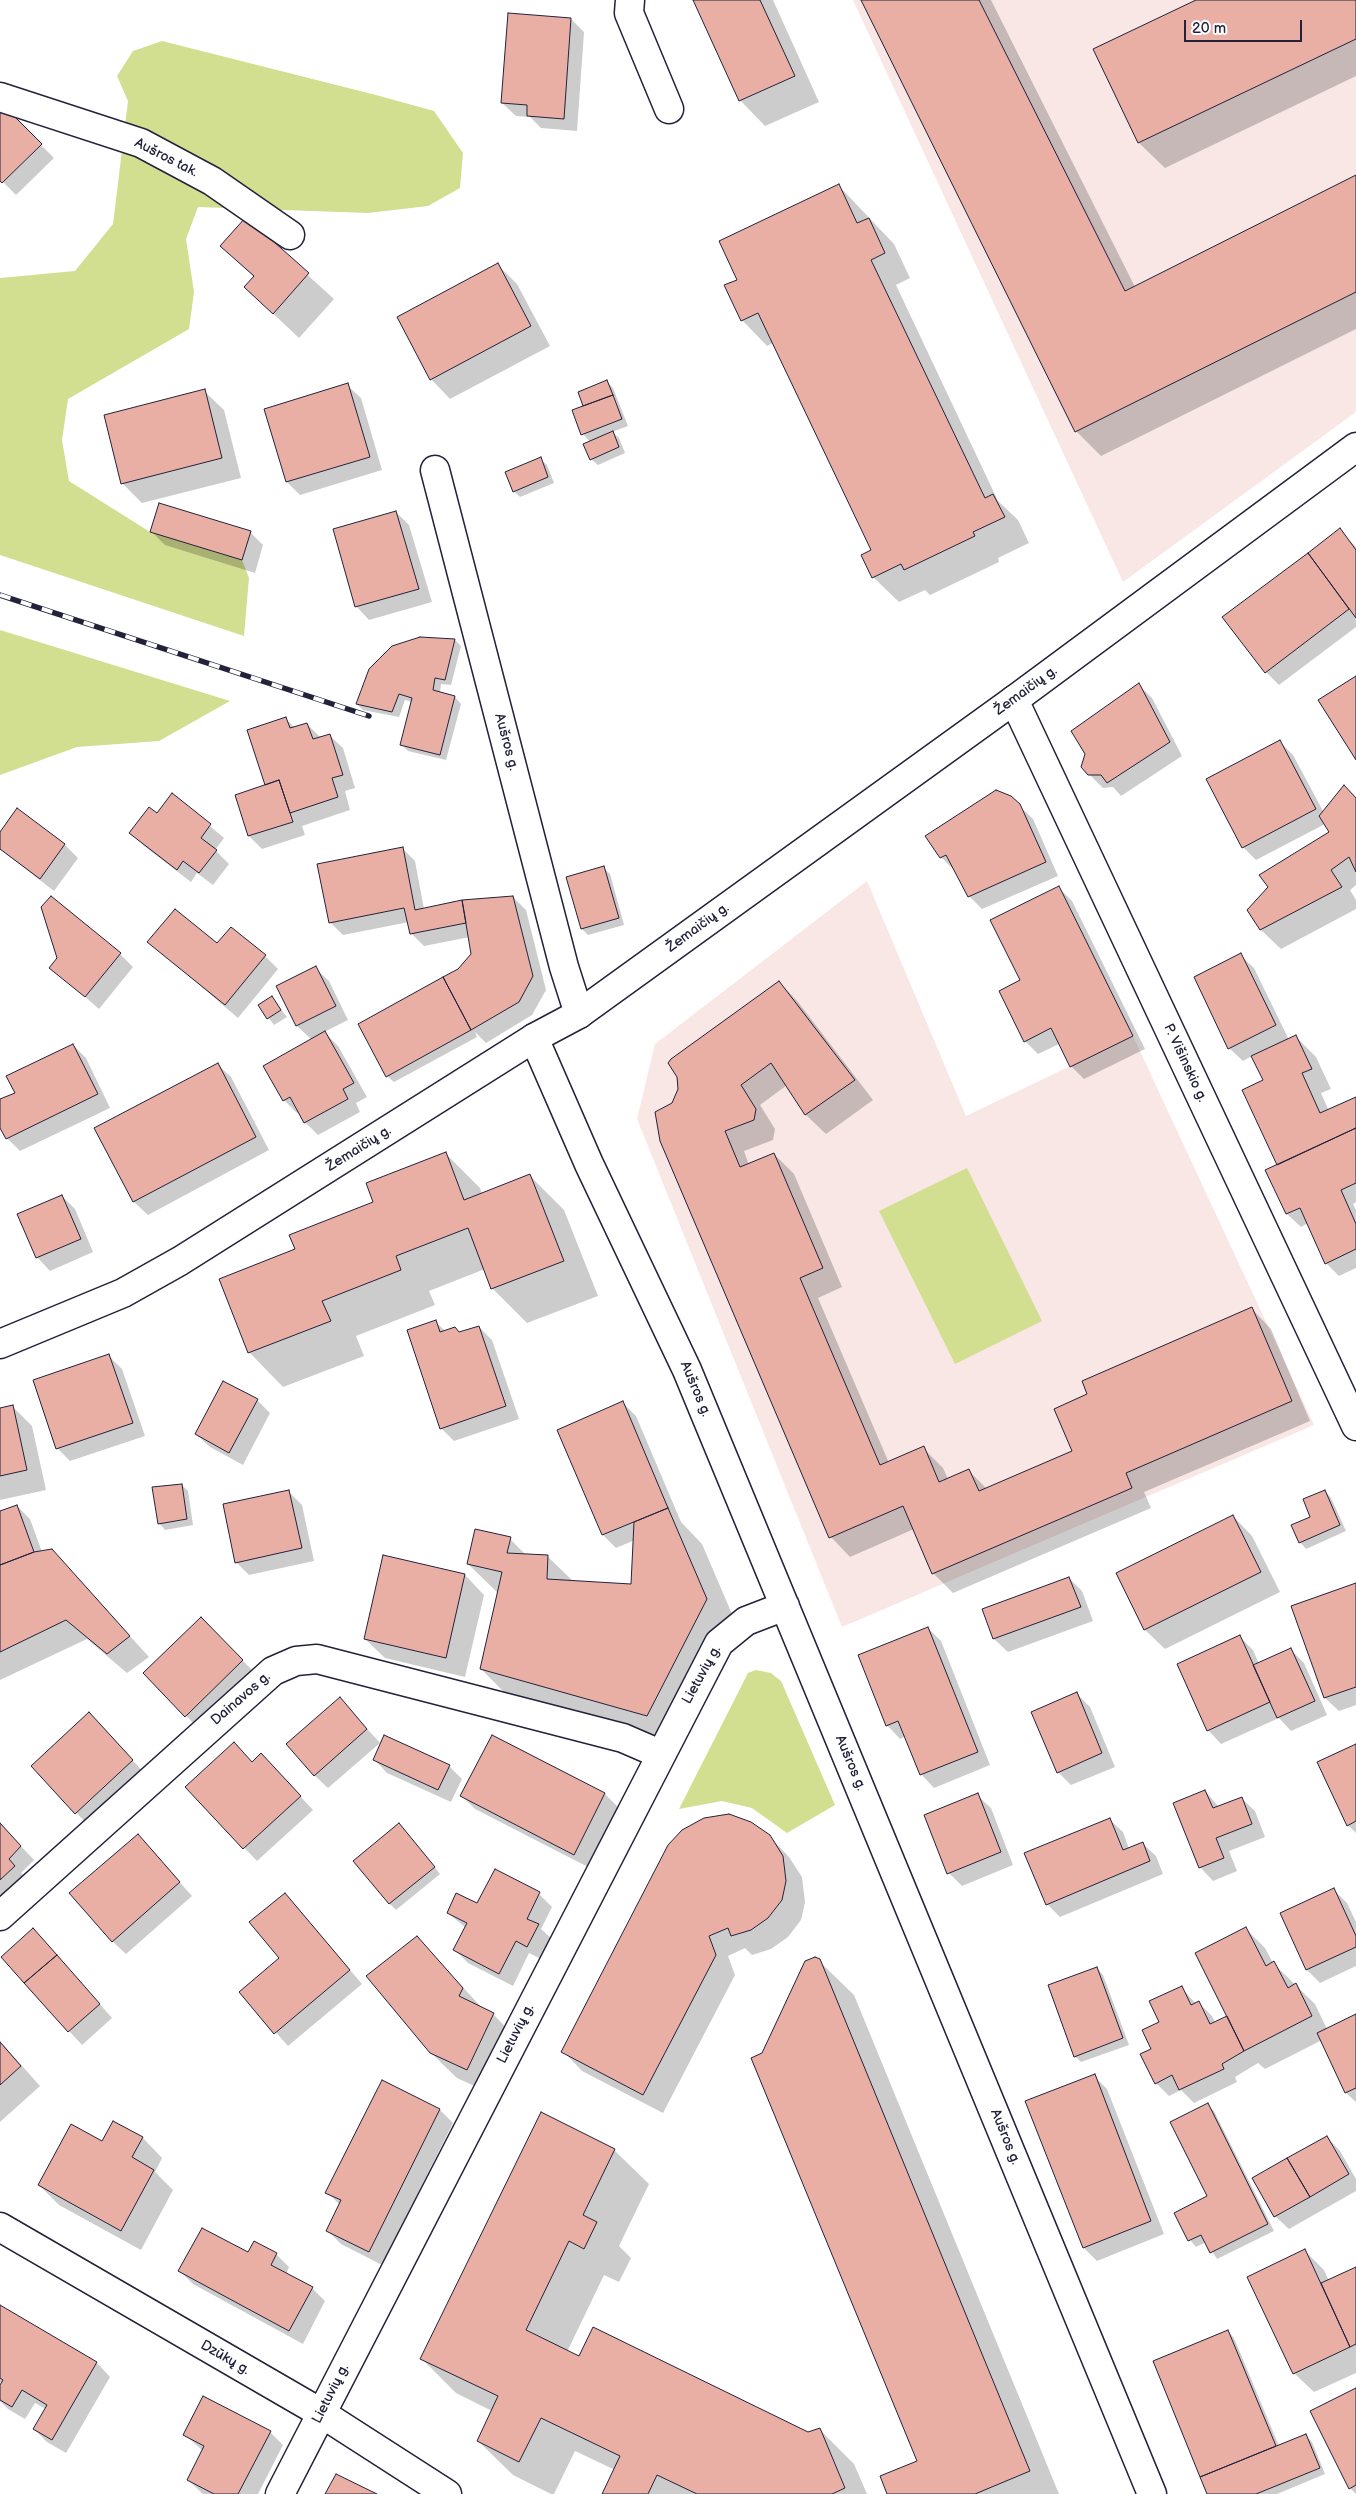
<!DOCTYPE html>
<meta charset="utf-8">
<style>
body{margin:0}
#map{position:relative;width:1356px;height:2494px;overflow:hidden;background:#fff;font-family:"Balsamiq Sans",sans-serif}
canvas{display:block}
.scale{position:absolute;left:1184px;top:20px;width:118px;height:22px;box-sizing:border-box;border:2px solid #22223b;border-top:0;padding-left:6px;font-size:15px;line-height:18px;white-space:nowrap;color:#22223b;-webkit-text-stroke:4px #fff;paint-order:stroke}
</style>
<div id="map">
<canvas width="1356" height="2494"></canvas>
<div class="scale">20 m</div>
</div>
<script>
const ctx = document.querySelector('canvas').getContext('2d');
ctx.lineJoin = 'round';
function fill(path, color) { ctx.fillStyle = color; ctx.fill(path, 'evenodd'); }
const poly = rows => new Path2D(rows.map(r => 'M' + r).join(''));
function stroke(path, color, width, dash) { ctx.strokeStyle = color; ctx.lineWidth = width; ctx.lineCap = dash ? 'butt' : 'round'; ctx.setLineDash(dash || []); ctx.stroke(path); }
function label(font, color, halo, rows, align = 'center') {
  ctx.font = font + ' "Balsamiq Sans",sans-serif'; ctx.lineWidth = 4; ctx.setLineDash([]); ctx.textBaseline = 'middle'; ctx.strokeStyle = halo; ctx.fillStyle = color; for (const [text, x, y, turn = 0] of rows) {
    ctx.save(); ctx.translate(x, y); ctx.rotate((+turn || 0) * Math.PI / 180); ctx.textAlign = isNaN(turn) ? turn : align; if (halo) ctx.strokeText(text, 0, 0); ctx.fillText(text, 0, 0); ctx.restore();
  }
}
const built = poly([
 [853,0,1356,0,1356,412,1123,582],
 [867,881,966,1116,1133,1036,1314,1425,842,1627,637,1119,655,1044]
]);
const green = poly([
 [162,41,376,95,434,111,463,153,460,188,428,206,368,213,198,207,186,239,194,292,189,329,68,399,62,440,69,481,150,532,242,560,249,578,244,636,0,555,0,278,75,271,113,224,128,101,117,76,133,51],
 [0,630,230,701,159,741,77,747,0,775],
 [967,1168,1042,1321,955,1364,879,1211],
 [756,1670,771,1673,781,1681,835,1805,787,1833,752,1808,722,1801,679,1809,748,1673]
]);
const shadow = poly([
 [694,0,773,0,819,102,765,126,740,100],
 [863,0,991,0,1135,287,1356,176,1356,329,1101,456,1076,431],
 [1199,0,1356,0,1356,76,1165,168,1139,143,1095,50],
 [571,19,584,32,577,131,541,128,530,117,516,116,502,103],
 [0,104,54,158,16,195,0,179],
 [838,185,894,244,910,278,896,285,998,501,1018,520,1029,543,998,558,999,562,930,595,925,590,899,602,873,577,873,551,773,343,767,346,742,320,739,280],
 [246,219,334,299,299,338,245,287,254,277,222,246],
 [498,265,517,284,550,346,450,399,431,379],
 [607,382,613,388,628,426,612,432,619,438,625,453,598,465,591,459,590,442,583,434,585,407],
 [347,385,361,398,382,470,300,495,287,482],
 [204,391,224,410,241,478,142,503,122,483],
 [540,459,547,465,554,483,520,497,514,491],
 [396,512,409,525,432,602,369,620,356,606],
 [1339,530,1356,547,1356,627,1279,685,1266,672,1224,617],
 [152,532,250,532,263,545,255,573,165,545],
 [455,640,461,646,451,685,441,684,440,693,455,697,461,704,446,760,408,751,401,744,413,702,405,700,399,717,363,710,357,704],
 [1139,685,1152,698,1182,756,1121,796,1113,787,1103,788,1089,774,1086,753],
 [286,719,295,728,307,724,321,738,329,735,343,748,355,788,345,791,350,810,302,826,305,835,262,849,249,836],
 [1280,742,1293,755,1324,813,1356,799,1356,885,1350,890,1356,900,1356,909,1281,949,1261,930,1249,910,1330,832,1325,824,1256,860,1243,847],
 [173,795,224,838,215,850,229,864,213,885,197,873,191,882,144,846,130,832,157,815],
 [1011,798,1033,819,1058,876,982,909,969,896,954,870,941,857],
 [18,810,65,845,78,858,54,891,0,849,0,834],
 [402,848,415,861,424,909,513,897,526,910,546,990,532,1015,486,1043,475,1032,477,1037,394,1082,387,1076,459,970,472,955,470,937,424,946,411,933,409,922,343,935,330,922],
 [604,868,610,874,624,925,588,935,582,929],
 [1059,888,1072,901,1145,1049,1084,1079,1071,1066,1059,1044,1038,1054,1025,1041,1022,981],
 [149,942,217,945,265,956,278,969,238,1018],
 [120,954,133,967,99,1009,51,967],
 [1240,955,1254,968,1289,1040,1296,1037,1316,1057,1331,1089,1321,1093,1329,1111,1356,1098,1356,1202,1353,1204,1356,1210,1356,1268,1339,1276,1326,1263,1308,1223,1301,1227,1287,1214,1267,1171,1279,1165,1264,1081,1252,1056,1243,1061,1229,1048],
 [315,968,329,981,348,1020,324,1032,338,1046,367,1097,356,1103,360,1112,318,1135,305,1122,299,1112,297,1113,284,1100,312,1040,297,1026,278,987],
 [779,982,798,1002,873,1100,826,1134,806,1115,787,1085,760,1105,775,1129,773,1140,744,1151,749,1165,774,1154,794,1174,842,1287,818,1298,889,1463,923,1448,943,1468,948,1479,969,1471,987,1489,1073,1452,1089,1394,1252,1309,1271,1329,1310,1421,1144,1492,1151,1508,953,1593,933,1573,914,1529,850,1557,831,1537,673,1104],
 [272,998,287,1017,274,1025,260,1006],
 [73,1045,86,1058,110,1108,20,1151,7,1138,0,1125,0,1101,16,1093],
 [217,1064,231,1077,269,1150,148,1215,134,1202,95,1129],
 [446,1154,480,1188,482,1194,530,1176,564,1210,598,1296,527,1323,492,1288,485,1269,429,1291,435,1305,356,1336,364,1356,283,1387,249,1352,374,1203],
 [62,1196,75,1209,93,1252,50,1271,37,1257],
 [436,1322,446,1332,459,1334,479,1327,492,1340,519,1419,454,1441,441,1428],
 [109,1356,122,1369,145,1436,70,1461,57,1448],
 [257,1400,270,1413,243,1465,210,1447,196,1434],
 [623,1403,636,1416,681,1522,702,1544,741,1635,681,1749,516,1704,481,1669,499,1594,468,1564,510,1539,526,1555,547,1556,574,1582,632,1585,635,1540,616,1548,603,1535],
 [13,1407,32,1426,46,1490,0,1500,0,1410],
 [182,1485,188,1491,193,1525,165,1530,159,1523],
 [1325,1491,1331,1498,1346,1531,1306,1549,1300,1542],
 [289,1492,302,1505,314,1561,249,1575,236,1562],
 [17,1506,30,1519,42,1552,71,1571,149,1657,127,1673,87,1639,0,1680,0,1512],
 [1233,1516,1252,1536,1280,1592,1165,1649,1145,1630,1118,1573],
 [465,1575,484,1595,465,1677,385,1658,365,1639],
 [1069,1578,1082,1591,1093,1621,1008,1652,994,1639,984,1609],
 [1356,1585,1356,1705,1339,1711,1325,1698,1293,1607],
 [201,1619,256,1674,199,1729,145,1673],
 [928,1628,941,1641,990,1765,934,1788,921,1774,906,1736,900,1739,887,1725],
 [1240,1637,1253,1650,1259,1664,1291,1650,1304,1663,1327,1715,1291,1731,1279,1718,1221,1744,1208,1730],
 [1077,1694,1090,1707,1115,1767,1071,1785,1058,1772],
 [340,1699,380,1743,328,1788,314,1775],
 [102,1726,145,1774,89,1826,32,1766],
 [493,1737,605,1794,618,1807,588,1867,475,1809,462,1796],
 [1356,1745,1356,1833,1348,1825],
 [374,1759,449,1766,462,1779,451,1802,387,1773],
 [253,1763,274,1768,313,1810,257,1861,187,1787],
 [1205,1791,1219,1807,1241,1798,1255,1811,1265,1837,1229,1851,1237,1871,1213,1881,1200,1867],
 [977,1795,991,1808,1013,1865,962,1886,949,1873],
 [1109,1819,1123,1832,1129,1849,1142,1843,1156,1856,1163,1874,1060,1917,1047,1904],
 [0,1824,34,1860,21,1873,27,1879,0,1905],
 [405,1831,440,1874,396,1910,389,1903],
 [138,1835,192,1896,126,1954,112,1941],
 [769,1836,789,1857,802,1877,805,1902,801,1920,788,1937,771,1949,752,1955,745,1948,728,1956,735,1975,663,2113,582,2071,563,2051],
 [1334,1890,1347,1903,1356,1922,1356,1966,1320,1983,1307,1970],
 [285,1894,362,1984,288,2046,241,1993,281,1958],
 [539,1894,552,1907,541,1929,551,1938,541,1959,529,1953,513,1986,468,1963,455,1950,466,1928,448,1913],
 [1246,1929,1265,1948,1273,1963,1315,2004,1327,2029,1356,2016,1356,2102,1346,2093,1322,2040,1265,2069,1258,2063,1235,2077,1237,2082,1194,2103,1181,2090,1169,2096,1156,2083,1153,2049,1160,2023,1181,1987,1196,2004,1199,2003,1212,2016,1215,2023,1228,2016],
 [417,1938,484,2010,493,2014,518,2040,492,2094,457,2078,431,2053],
 [819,1961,854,1995,1059,2494,889,2494,918,2462,763,2054],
 [1097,1968,1103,1975,1129,2045,1081,2062,1075,2056],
 [70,1970,112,2018,82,2045,25,1983],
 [0,2041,40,2086,0,2122],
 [1094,2076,1107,2089,1164,2234,1097,2261,1084,2248,1027,2102],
 [383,2081,440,2110,453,2123,382,2265,341,2244,328,2231,340,2205,327,2192],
 [1208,2105,1214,2111,1274,2231,1217,2259,1206,2242,1196,2247,1190,2240,1175,2213,1209,2196],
 [114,2122,143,2138,162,2158,155,2172,173,2190,141,2250,59,2205,39,2185,103,2143],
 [1327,2137,1340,2151,1356,2179,1356,2191,1289,2229,1275,2216],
 [614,2150,649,2184,619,2246,631,2258,619,2282,604,2275,567,2352,580,2358,808,2434,819,2429,854,2464,867,2494,603,2494,615,2470,575,2451,554,2494,551,2494,513,2475,478,2441,492,2411,456,2393,422,2359],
 [1304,2250,1324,2270,1329,2281,1356,2268,1356,2373,1314,2392,1294,2373],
 [248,2254,276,2254,289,2267,286,2274,312,2288,325,2301,303,2344,193,2284,180,2271],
 [0,2307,97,2363,110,2377,66,2453,47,2442,34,2429,46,2409,35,2403,25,2419,8,2409,0,2401,0,2387,2,2384,0,2382],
 [1228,2331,1234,2338,1279,2446,1305,2435,1312,2442,1325,2474,1277,2494,1208,2494,1154,2362],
 [1356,2389,1356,2494,1350,2488],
 [270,2432,283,2445,258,2494,203,2494,188,2480,203,2451,185,2435]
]);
const building = poly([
 [693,0,760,0,795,76,739,101,693,0],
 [861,0,979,0,1125,291,1356,175,1356,292,1075,432,861,0],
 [1196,0,1356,0,1356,39,1138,143,1093,49,1196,0],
 [508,13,571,18,564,119,527,116,527,105,501,103,508,13],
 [0,102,42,144,2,183,0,181,0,102],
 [839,184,857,223,869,218,885,253,871,260,985,498,993,494,1005,517,973,532,975,536,904,570,901,564,872,578,861,555,871,550,758,313,741,321,724,285,737,280,719,241,839,184],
 [246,217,309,273,273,314,244,287,254,276,220,246,246,217],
 [498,263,531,326,430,380,397,317,498,263],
 [607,380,613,395,583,406,578,392,607,380],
 [348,383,370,457,286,482,264,409,348,383],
 [205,389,222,458,121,484,104,415,205,389],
 [613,395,622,419,581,435,572,410,613,395],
 [613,431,619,447,590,460,583,444,613,431],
 [541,457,548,477,513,492,505,472,541,457],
 [159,503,251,531,242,560,150,532,159,503],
 [396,511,419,589,355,607,333,529,396,511],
 [1340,528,1356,550,1356,618,1308,553,1340,528],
 [1308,553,1349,609,1265,673,1222,617,1308,553],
 [420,637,455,639,445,680,435,678,433,690,455,696,440,755,400,745,412,698,399,694,392,712,356,704,369,669,392,646,420,637],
 [1356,676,1356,760,1318,700,1356,676],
 [1139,683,1170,742,1107,783,1101,775,1088,775,1081,767,1085,754,1071,731,1139,683],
 [286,717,290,728,307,723,313,739,330,734,343,775,332,778,338,797,290,813,279,780,265,785,247,730,286,717],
 [1280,740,1316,809,1242,848,1206,779,1280,740],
 [279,780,293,822,248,836,235,795,279,780],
 [1344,785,1356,798,1356,872,1349,857,1331,870,1342,887,1260,930,1247,910,1268,887,1259,875,1329,832,1319,816,1344,785],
 [996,790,1011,796,1020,804,1046,862,968,897,946,855,940,858,925,836,996,790],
 [172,793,211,824,201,838,217,850,199,873,183,861,177,870,129,833,149,807,157,813,172,793],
 [17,808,65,844,40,879,0,849,0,832,17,808],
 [403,847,415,910,462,900,466,923,410,934,404,908,329,923,317,864,403,847],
 [604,866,619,918,581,929,566,877,604,866],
 [1059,886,1133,1036,1070,1067,1051,1028,1024,1042,999,991,1020,980,990,920,1059,886],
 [51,896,121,953,85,997,49,968,57,958,41,907,51,896],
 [513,896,533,976,519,1002,471,1030,443,977,458,969,471,954,462,900,513,896],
 [175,909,217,943,231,927,266,955,225,1005,147,942,175,909],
 [1241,953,1276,1025,1228,1049,1194,977,1241,953],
 [316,966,336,1006,296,1026,276,986,316,966],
 [443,977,471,1030,386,1077,358,1024,443,977],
 [779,981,855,1080,805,1115,771,1063,741,1085,756,1109,754,1120,725,1131,740,1167,774,1153,823,1268,800,1278,880,1465,924,1446,939,1482,969,1469,979,1491,1072,1451,1054,1409,1087,1394,1082,1381,1252,1307,1292,1401,1126,1473,1132,1488,932,1574,903,1506,829,1538,660,1141,655,1112,672,1103,678,1089,677,1077,668,1063,671,1059,779,981],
 [272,996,281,1010,267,1019,258,1005,272,996],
 [325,1031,354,1083,343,1089,348,1099,304,1123,290,1097,283,1101,263,1066,325,1031],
 [1296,1035,1312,1069,1302,1073,1320,1113,1356,1097,1356,1128,1277,1165,1242,1090,1263,1080,1251,1056,1296,1035],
 [73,1044,98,1094,6,1139,0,1128,0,1099,15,1093,6,1076,73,1044],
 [218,1063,256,1137,133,1202,94,1128,218,1063],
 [1356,1128,1356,1183,1341,1190,1356,1224,1356,1249,1325,1264,1300,1208,1286,1214,1265,1170,1356,1128],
 [446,1152,464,1200,530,1174,564,1261,491,1289,468,1228,396,1256,401,1270,322,1301,331,1321,248,1353,219,1279,295,1249,289,1235,373,1202,366,1183,446,1152],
 [62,1195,81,1239,36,1258,17,1214,62,1195],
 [436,1320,440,1332,455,1327,459,1332,479,1326,506,1406,440,1429,407,1330,436,1320],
 [109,1354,133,1423,56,1449,33,1380,109,1354],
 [223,1381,258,1399,229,1453,195,1434,223,1381],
 [623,1401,668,1508,602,1535,557,1430,623,1401],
 [13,1405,27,1470,0,1476,0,1408,13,1405],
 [182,1484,187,1519,158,1524,152,1487,182,1484],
 [289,1490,302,1548,235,1563,223,1504,289,1490],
 [1325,1490,1340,1525,1299,1543,1291,1525,1310,1517,1303,1499,1325,1490],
 [17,1505,34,1552,0,1565,0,1511,17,1505],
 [668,1508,707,1599,647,1716,480,1669,502,1572,467,1564,475,1529,511,1537,507,1553,548,1555,547,1579,631,1584,634,1522,668,1508],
 [1233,1515,1261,1572,1144,1630,1116,1573,1233,1515],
 [52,1549,130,1636,107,1654,66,1620,0,1652,0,1565,34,1552,52,1549],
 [383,1555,465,1574,446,1658,364,1639,383,1555],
 [1069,1577,1081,1607,993,1639,982,1609,1069,1577],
 [1356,1583,1356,1687,1324,1698,1291,1606,1356,1583],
 [201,1617,243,1660,185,1717,143,1673,201,1617],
 [928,1627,978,1752,920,1775,898,1721,886,1726,858,1655,928,1627],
 [1240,1635,1270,1702,1207,1731,1177,1664,1240,1635],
 [1291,1648,1315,1701,1277,1718,1253,1665,1291,1648],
 [1077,1692,1102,1753,1057,1773,1031,1712,1077,1692],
 [340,1697,367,1729,314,1776,286,1744,340,1697],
 [89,1712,133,1760,75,1814,31,1766,89,1712],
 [384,1735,450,1765,438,1790,373,1760,384,1735],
 [492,1735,605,1793,574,1855,460,1796,492,1735],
 [234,1742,252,1762,261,1753,301,1796,243,1849,185,1787,234,1742],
 [1356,1744,1356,1821,1347,1826,1317,1762,1356,1744],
 [1205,1790,1213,1808,1242,1797,1252,1824,1216,1838,1224,1858,1199,1868,1173,1803,1205,1790],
 [978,1793,1001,1852,947,1874,924,1815,978,1793],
 [729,1814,751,1822,770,1835,783,1856,786,1881,782,1900,768,1918,751,1930,731,1936,728,1928,709,1936,716,1955,643,2095,561,2052,668,1845,682,1830,704,1818,729,1814],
 [1110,1818,1123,1850,1143,1842,1150,1861,1046,1905,1024,1853,1110,1818],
 [0,1823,21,1846,9,1859,15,1866,0,1880,0,1823],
 [399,1823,435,1867,389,1904,353,1861,399,1823],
 [138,1834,180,1882,112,1942,69,1893,138,1834],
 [495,1869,540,1892,527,1919,539,1924,527,1947,516,1941,499,1974,453,1950,467,1923,447,1913,456,1893,477,1903,495,1869],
 [1334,1888,1356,1936,1356,1947,1306,1970,1280,1913,1334,1888],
 [285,1893,350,1970,274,2034,239,1992,279,1958,249,1922,285,1893],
 [1246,1927,1266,1966,1274,1961,1288,1988,1296,1983,1312,2016,1244,2051,1195,1953,1246,1927],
 [33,1928,57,1955,24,1983,1,1957,33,1928],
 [417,1936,463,1988,459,1996,494,2013,467,2070,430,2053,366,1976,417,1936],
 [57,1955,100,2004,68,2032,24,1983,57,1955],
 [815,1957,820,1959,1030,2471,975,2494,887,2494,880,2476,917,2461,751,2058,762,2053,805,1961,815,1957],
 [1097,1967,1123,2038,1074,2057,1048,1985,1097,1967],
 [1182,1986,1191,2005,1199,2001,1210,2024,1227,2016,1244,2051,1222,2064,1224,2069,1179,2090,1172,2075,1155,2084,1140,2054,1151,2049,1142,2030,1159,2022,1149,2001,1182,1986],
 [1356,2014,1356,2088,1345,2093,1317,2033,1356,2014],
 [0,2042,21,2066,0,2085,0,2042],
 [1095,2074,1151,2221,1083,2248,1025,2101,1095,2074],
 [382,2080,440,2109,369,2252,326,2231,341,2200,325,2193,382,2080],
 [1208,2103,1268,2224,1210,2253,1201,2235,1188,2241,1174,2213,1207,2196,1170,2122,1208,2103],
 [541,2112,615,2149,583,2215,597,2222,584,2249,569,2241,526,2330,579,2356,593,2327,808,2432,820,2428,845,2488,832,2494,697,2494,657,2475,648,2494,602,2494,620,2456,541,2418,519,2462,477,2441,498,2396,420,2359,541,2112],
 [113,2121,143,2137,132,2157,154,2170,121,2231,38,2185,71,2124,102,2141,113,2121],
 [1327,2136,1349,2174,1310,2197,1287,2158,1327,2136],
 [1287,2158,1310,2197,1274,2217,1252,2178,1287,2158],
 [202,2228,248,2252,254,2241,277,2253,271,2265,313,2287,289,2331,178,2271,202,2228],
 [1305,2249,1350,2347,1293,2374,1247,2277,1305,2249],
 [1356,2267,1356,2344,1350,2347,1321,2283,1356,2267],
 [0,2305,97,2362,52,2440,33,2429,47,2405,22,2390,12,2407,0,2400,0,2385,3,2380,0,2378,0,2305],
 [1228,2330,1276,2446,1200,2477,1153,2361,1228,2330],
 [1356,2388,1356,2485,1349,2489,1310,2411,1356,2388],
 [203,2396,271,2431,238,2494,214,2494,187,2480,204,2446,183,2435,203,2396],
 [1306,2434,1320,2468,1256,2494,1207,2494,1200,2477,1306,2434],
 [336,2474,377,2494,325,2494,336,2474]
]);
const street = poly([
 [630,0,629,13,669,109],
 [0,97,141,143,212,181,290,235],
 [435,470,564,967,579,1014],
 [1014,700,1356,1426],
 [534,1038,589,1164,687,1370,1152,2494],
 [0,1916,273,1671,296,1661,317,1659,623,1738,660,1754],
 [0,2227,321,2413,447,2494],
 [280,2494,719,1643,746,1621,785,1606]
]);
const secondary = poly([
 [0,1344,123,1293,180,1261,534,1038,579,1014,1014,700,1356,447]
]);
const rail = poly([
 [0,595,369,716]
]);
const streetNames = [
 ["Aušros tak.",166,158,27],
 ["Žemaičių g.",1026,691,-36],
 ["Aušros g.",506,742,75],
 ["Žemaičių g.",698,928,-36],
 ["P. Višinskio g.",1185,1063,65],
 ["Žemaičių g.",359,1149,-32],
 ["Aušros g.",695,1389,67],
 ["Lietuvių g.",702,1675,-61],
 ["Dainavos g.",241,1699,-41],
 ["Aušros g.",850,1763,67],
 ["Lietuvių g.",516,2034,-63],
 ["Aušros g.",1005,2137,68],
 ["Dzūkų g.",225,2358,30],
 ["Lietuvių g.",331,2394,-63]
];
fill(built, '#f8e7e4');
fill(green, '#d2de90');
fill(shadow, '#0003');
fill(building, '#e9afa5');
stroke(building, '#22223b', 1);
stroke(street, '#22223b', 31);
stroke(secondary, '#22223b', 31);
stroke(street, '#fff', 28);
stroke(secondary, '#fff', 28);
stroke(rail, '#22223b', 5.5);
stroke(rail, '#fff', 4, [11]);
label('14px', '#22223b', '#fff', streetNames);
</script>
